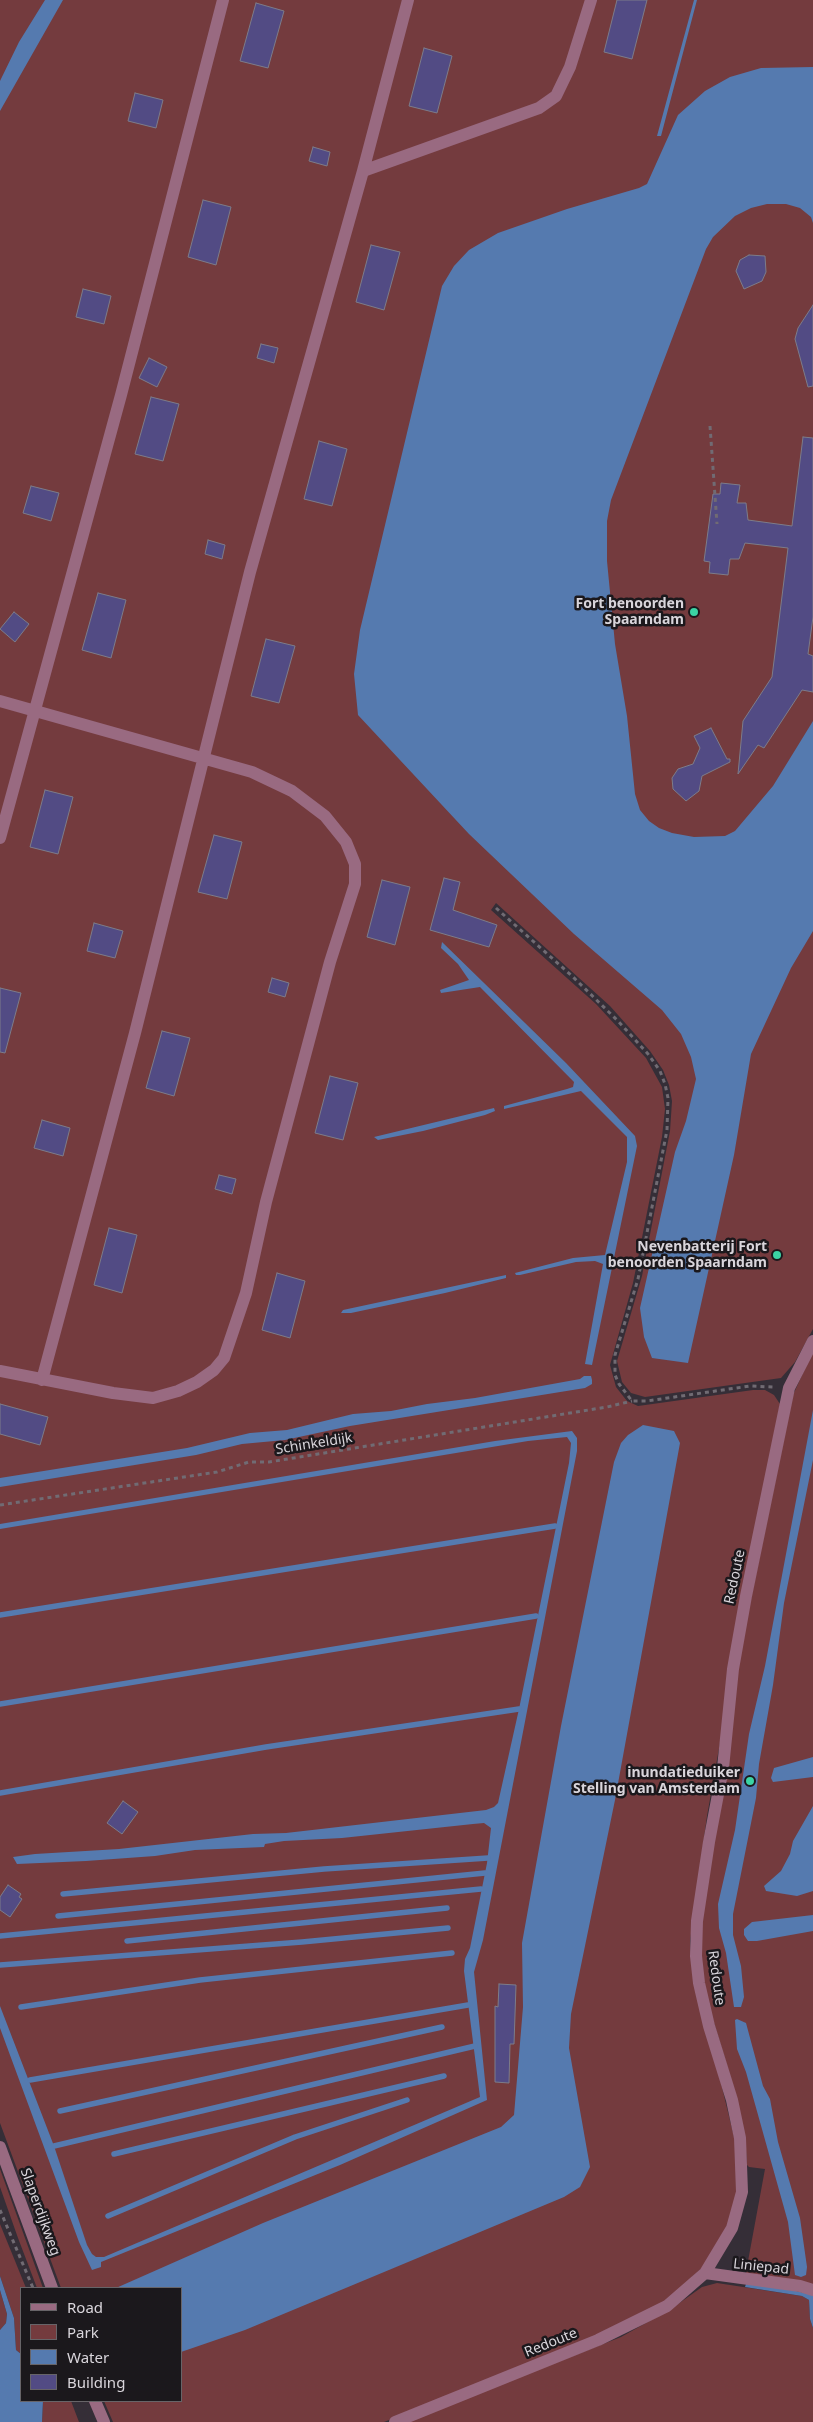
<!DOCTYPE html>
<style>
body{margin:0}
#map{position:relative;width:813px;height:2422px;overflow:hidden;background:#352e37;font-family:"Noto Sans",sans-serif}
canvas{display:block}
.legend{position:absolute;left:20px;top:2287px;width:162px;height:115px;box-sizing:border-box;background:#1b181c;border:1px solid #676468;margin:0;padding:6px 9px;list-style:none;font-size:15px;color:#d9d5db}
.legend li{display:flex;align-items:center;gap:10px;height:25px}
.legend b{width:25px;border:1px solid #676468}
</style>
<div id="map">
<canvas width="813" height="2422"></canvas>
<ul class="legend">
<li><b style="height:6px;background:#996a81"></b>Road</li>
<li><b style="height:14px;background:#743b3e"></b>Park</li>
<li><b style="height:14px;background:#557aaf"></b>Water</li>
<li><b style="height:14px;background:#524b84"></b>Building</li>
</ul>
</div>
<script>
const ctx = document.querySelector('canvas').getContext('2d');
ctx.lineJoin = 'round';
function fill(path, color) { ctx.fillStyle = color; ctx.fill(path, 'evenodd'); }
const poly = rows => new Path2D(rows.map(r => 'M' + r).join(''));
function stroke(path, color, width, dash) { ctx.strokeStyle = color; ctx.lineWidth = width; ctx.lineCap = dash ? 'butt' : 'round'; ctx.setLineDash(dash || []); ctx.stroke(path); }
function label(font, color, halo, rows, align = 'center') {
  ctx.font = font + ' "Noto Sans",sans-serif'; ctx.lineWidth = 5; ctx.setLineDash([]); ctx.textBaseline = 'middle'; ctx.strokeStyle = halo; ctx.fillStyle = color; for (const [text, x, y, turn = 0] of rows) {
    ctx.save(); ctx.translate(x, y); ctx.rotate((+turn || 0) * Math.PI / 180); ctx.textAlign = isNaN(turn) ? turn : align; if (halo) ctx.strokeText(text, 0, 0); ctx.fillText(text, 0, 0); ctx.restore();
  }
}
const green = poly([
 [0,0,813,0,813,1329,795,1362,781,1378,645,1397,631,1393,622,1382,617,1361,642,1276,670,1131,672,1101,669,1085,663,1070,650,1051,610,1006,496,903,491,910,596,1004,646,1058,662,1087,665,1109,662,1137,633,1283,610,1365,616,1387,627,1401,638,1406,753,1390,765,1390,774,1395,780,1404,707,1816,690,1941,691,1960,736,2145,736,2198,729,2223,705,2265,664,2303,624,2325,384,2422,113,2422,104,2401,181,2401,181,2288,61,2288,0,2123],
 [813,1351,813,2285,748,2275,746,2272,765,2169,749,2167,747,2165,745,2136,736,2095,711,2013,703,1977,699,1945,742,1642,793,1395],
 [0,2169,21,2227,43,2288,37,2288,18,2238,0,2187],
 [0,2224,26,2288,21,2288,21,2354,16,2350,14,2318,0,2276],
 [717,2283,802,2296,809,2300,810,2319,813,2328,813,2422,405,2422,621,2337,671,2309,702,2287],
 [0,2290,7,2314,6,2323,0,2330],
 [43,2401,71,2401,79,2422,42,2422]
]);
const water = poly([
 [45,0,63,0,0,111,0,81,19,42],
 [694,0,697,0,661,136,657,136],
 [813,67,813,223,811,217,800,208,786,204,767,204,751,208,735,216,713,237,706,249,611,500,607,521,607,561,615,644,627,716,635,794,640,810,649,821,659,828,672,833,694,837,725,836,735,831,773,786,813,721,813,931,791,968,751,1054,734,1155,688,1363,652,1358,644,1337,640,1308,675,1152,686,1121,696,1079,691,1057,681,1034,662,1010,574,934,469,834,358,715,354,674,360,630,442,286,454,266,469,250,498,233,567,209,639,188,647,184,678,115,705,91,730,77,761,68],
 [442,942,566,1063,635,1136,637,1146,592,1365,585,1364,603,1264,595,1261,576,1262,520,1275,516,1275,515,1273,573,1258,605,1255,627,1162,627,1137,581,1091,504,1109,504,1106,567,1089,573,1087,574,1082,480,987,441,993,440,990,469,980,458,964,441,948],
 [494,1108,495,1111,485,1115,423,1131,378,1140,374,1137],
 [506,1275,506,1278,445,1293,351,1313,341,1313,343,1310],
 [584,1376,591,1376,592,1380,592,1384,585,1388,350,1426,285,1440,242,1444,196,1455,0,1487,0,1478,187,1448,250,1433,287,1430,353,1414,391,1411,427,1404,475,1398,580,1379],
 [813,1410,813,1460,784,1603,773,1685,759,1764,756,1798,733,1914,733,1935,741,1966,744,1997,741,2007,734,2007,726,1953,719,1928,718,1904,735,1830,749,1734,765,1666],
 [643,1425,674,1431,680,1443,615,1800,571,2014,569,2048,590,2167,580,2187,564,2197,245,2330,181,2352,181,2288,116,2288,263,2223,501,2127,514,2115,523,2007,522,1943,561,1726,614,1462,621,1443,628,1435],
 [572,1431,577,1438,577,1451,483,1940,474,1972,487,2100,340,2165,101,2262,101,2267,92,2270,79,2242,0,2028,0,2006,54,2146,87,2245,92,2254,96,2257,104,2257,480,2097,464,1971,465,1959,470,1948,487,1863,491,1828,484,1823,473,1824,342,1838,284,1841,265,1844,264,1847,195,1850,155,1856,86,1861,17,1864,13,1857,35,1854,119,1849,253,1834,286,1833,486,1810,494,1807,498,1803,519,1709,569,1463,571,1443,567,1437,528,1441,0,1529,0,1524,495,1441],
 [813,1757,813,1777,773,1782,771,1778,774,1768],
 [813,1806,813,1891,797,1896,766,1891,764,1886,781,1871,790,1854,793,1841],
 [813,1915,813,1931,757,1941,748,1941,744,1935,744,1929,752,1922],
 [737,2019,746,2023,763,2086,770,2099,778,2142,800,2218,807,2267,806,2275,801,2277,795,2275,788,2222,746,2072,737,2049,735,2020],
 [0,2276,14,2318,16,2350,21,2354,21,2401,43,2401,42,2422,0,2422,0,2330,6,2323,7,2314,0,2290],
 [746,2284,784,2288,813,2295,813,2328,810,2319,809,2300,802,2296,745,2287]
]);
const stream = poly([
 [0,1615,555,1526],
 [0,1704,536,1616],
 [0,1793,266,1747,519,1709],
 [63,1894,324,1869,488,1858],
 [58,1916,485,1873],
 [0,1936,481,1889],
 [127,1941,447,1908],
 [0,1965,302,1942,448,1928],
 [21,2007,200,1980,452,1953],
 [30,2080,468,2005],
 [60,2111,442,2027],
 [54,2146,475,2046],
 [114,2154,444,2076],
 [108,2216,295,2137,407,2100]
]);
const building = poly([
 [617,0,647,0,632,59,604,52,617,0],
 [256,3,284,11,268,68,240,61,256,3],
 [424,48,452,56,437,113,409,106,424,48],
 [135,93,163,100,156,128,128,121,135,93],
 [313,147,330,152,327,166,309,161,313,147],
 [203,200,231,207,216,265,188,257,203,200],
 [371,245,400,252,384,310,356,302,371,245],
 [749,255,765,256,766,272,762,281,744,289,736,271,740,260,749,255],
 [83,289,111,296,104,324,76,317,83,289],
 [813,305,813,386,808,387,795,339,798,328,813,305],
 [261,344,278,348,274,363,257,358,261,344],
 [149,358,167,367,157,387,139,378,149,358],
 [151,397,179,404,163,461,135,454,151,397],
 [803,437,813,438,813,617,808,654,813,656,813,692,802,690,764,748,758,745,738,774,743,721,772,677,788,548,745,543,739,559,730,559,728,575,709,573,710,562,704,561,713,494,720,494,721,483,740,485,737,503,746,503,748,520,792,526,803,437],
 [319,441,347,449,332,506,304,499,319,441],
 [31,486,59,493,51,521,23,513,31,486],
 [208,540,225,545,222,559,205,554,208,540],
 [98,593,126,600,111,658,82,650,98,593],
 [14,612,29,624,15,642,0,629,14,612],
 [266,639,295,646,279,703,251,696,266,639],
 [711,728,727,759,730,759,730,762,702,776,699,791,686,801,673,789,672,778,678,769,693,764,700,748,694,736,711,728],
 [45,790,73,797,58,854,30,847,45,790],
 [214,835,242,842,227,899,198,892,214,835],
 [444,878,460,882,453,910,497,925,489,947,430,930,444,878],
 [382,880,410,887,395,945,367,937,382,880],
 [94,923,123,931,115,958,87,951,94,923],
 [272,978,289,983,285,997,268,992,272,978],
 [0,988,21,993,5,1053,0,1052,0,988],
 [162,1031,190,1038,174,1096,146,1088,162,1031],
 [330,1076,358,1083,343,1140,315,1133,330,1076],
 [42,1120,70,1128,63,1156,34,1148,42,1120],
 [219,1175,236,1179,232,1194,215,1189,219,1175],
 [109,1228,137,1235,122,1293,94,1285,109,1228],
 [277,1273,305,1281,290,1338,262,1330,277,1273],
 [0,1404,48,1417,40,1445,0,1434,0,1404],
 [123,1801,138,1812,122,1834,107,1823,123,1801],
 [8,1885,21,1894,19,1897,22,1899,10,1917,0,1910,0,1897,8,1885],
 [499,1984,516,1985,514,2044,510,2044,509,2083,495,2082,495,2006,498,2007,499,1984]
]);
const path = poly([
 [710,426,717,524],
 [496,908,572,976,618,1021,648,1054,660,1071,665,1084,668,1098,667,1130,638,1279,615,1355,615,1375,619,1384,632,1401,647,1401,750,1386,773,1387],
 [0,1505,217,1472,249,1462,269,1462,607,1407,632,1401],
 [0,2210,33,2288]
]);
const minor = poly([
 [363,171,539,108,556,96,570,67,591,0],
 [0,701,252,772,292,791,325,816,346,842,355,864,355,884,330,962,266,1202,246,1293,224,1358,214,1370,197,1382,178,1391,153,1398,113,1393,0,1371],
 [0,838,121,395,223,0],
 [42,1380,135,1033,250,572,363,171,408,0],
 [0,2147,52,2288],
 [705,2273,800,2286,813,2290],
 [95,2401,104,2422],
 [395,2422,598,2340,667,2306,705,2273,732,2228,742,2192,740,2138,732,2100,709,2026,699,1983,696,1956,697,1921,709,1842,723,1768,733,1669,746,1596,789,1388,813,1341]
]);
const markers = [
 [694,612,5,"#3bd4a4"],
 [777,1255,5,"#3bd4a4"],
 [750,1781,5,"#3bd4a4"]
];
const poiNames = [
 ["Fort benoorden",684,604],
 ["Spaarndam",684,620],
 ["Nevenbatterij Fort",767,1247],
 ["benoorden Spaarndam",767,1263],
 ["inundatieduiker",740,1773],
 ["Stelling van Amsterdam",740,1789]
];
const streetNames = [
 ["Schinkeldijk",314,1444,-9],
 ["Redoute",735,1577,-78],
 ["Redoute",716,1978,82],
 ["Slaperdijkweg",40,2212,70],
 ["Liniepad",761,2267,6],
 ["Redoute",551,2343,-22]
];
fill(green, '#743b3e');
fill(water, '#557aaf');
stroke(stream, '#557aaf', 5.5);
fill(building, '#524b84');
stroke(building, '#7d7c89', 1);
stroke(path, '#716b73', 3, [4, 4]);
stroke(minor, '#996a81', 12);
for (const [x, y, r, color] of markers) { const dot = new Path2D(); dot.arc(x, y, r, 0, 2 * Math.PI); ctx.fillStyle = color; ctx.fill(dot); stroke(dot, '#1b181c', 2); }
label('bold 14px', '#d9d5db', '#1b181c', poiNames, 'right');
label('14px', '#d9d5db', '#1b181c', streetNames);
</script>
